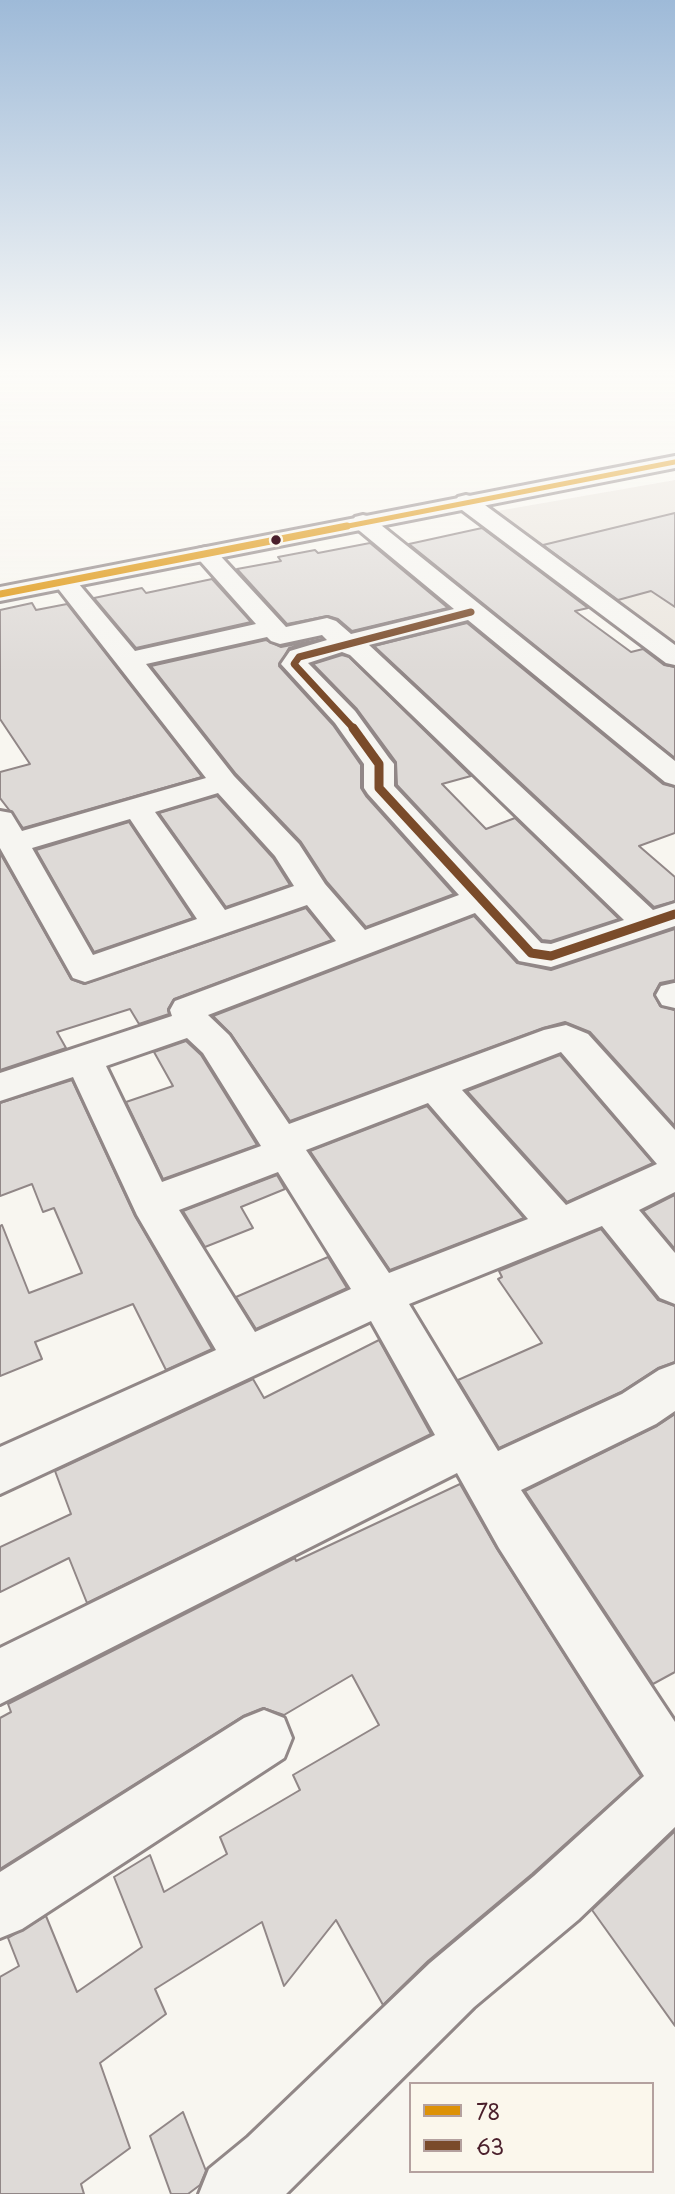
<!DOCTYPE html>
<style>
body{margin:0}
#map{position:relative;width:675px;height:2194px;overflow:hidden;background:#f8f6f0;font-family:"Playpen Sans",sans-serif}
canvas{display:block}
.legend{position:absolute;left:409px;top:2082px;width:245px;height:91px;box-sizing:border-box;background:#fbf7ec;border:2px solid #b4a19f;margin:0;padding:9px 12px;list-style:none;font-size:21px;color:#4a1f2b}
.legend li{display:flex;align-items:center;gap:14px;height:35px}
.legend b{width:35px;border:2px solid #b4a19f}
</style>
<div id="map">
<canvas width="675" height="2194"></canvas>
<ul class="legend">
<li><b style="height:9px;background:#dd9206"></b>78</li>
<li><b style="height:9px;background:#7a4b2a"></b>63</li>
</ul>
</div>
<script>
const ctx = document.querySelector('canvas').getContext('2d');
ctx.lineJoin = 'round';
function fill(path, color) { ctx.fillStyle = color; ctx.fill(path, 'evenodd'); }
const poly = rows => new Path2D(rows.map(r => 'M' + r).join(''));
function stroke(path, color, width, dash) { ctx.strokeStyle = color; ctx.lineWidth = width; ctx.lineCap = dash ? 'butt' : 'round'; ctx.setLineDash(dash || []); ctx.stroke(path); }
const built = poly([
 [675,480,675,653,486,513]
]);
const building = poly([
 [675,513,675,607,651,591,618,600,543,545,675,513],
 [482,528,588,608,575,611,631,652,643,649,664,665,675,667,675,758,409,544,482,528],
 [370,543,448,608,352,631,338,619,328,616,287,624,237,569,281,561,278,557,315,550,318,553,370,543],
 [212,579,251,622,136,648,94,598,142,588,146,593,212,579],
 [32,603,36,610,67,604,202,777,23,828,0,798,0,772,30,764,0,719,0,610,32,603],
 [467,623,663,784,675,787,675,833,639,846,675,877,675,901,654,907,374,646,467,623],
 [322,639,289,648,279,666,333,725,361,765,361,788,366,796,454,894,366,927,327,882,301,842,236,774,151,666,266,640,281,647,322,639],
 [342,655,349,657,471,776,442,784,486,829,515,818,619,919,551,941,542,940,397,785,396,762,357,709,313,664,342,655],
 [217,796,273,858,290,885,226,907,159,813,217,796],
 [129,822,193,918,94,952,36,850,129,822],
 [0,853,71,979,84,984,306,908,332,940,174,999,168,1009,169,1014,139,1024,130,1009,57,1032,66,1048,0,1070,0,853],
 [474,916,517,963,551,970,675,929,675,980,660,983,654,994,660,1006,675,1010,675,1126,590,1032,565,1022,543,1028,290,1121,231,1034,213,1016,474,916],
 [186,1041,201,1055,257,1145,163,1179,126,1102,173,1086,154,1052,186,1041],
 [560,1055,653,1163,567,1202,467,1091,560,1055],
 [72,1080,135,1216,212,1349,166,1370,133,1304,35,1342,42,1359,0,1376,0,1226,2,1225,29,1293,82,1273,54,1208,43,1212,32,1184,0,1196,0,1103,72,1080],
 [427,1106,524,1218,390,1270,310,1151,427,1106],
 [277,1175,285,1189,241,1207,253,1228,205,1247,183,1211,277,1175],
 [675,1195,675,1249,643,1211,675,1195],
 [601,1229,658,1300,675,1306,675,1362,658,1368,621,1392,499,1448,458,1380,542,1343,498,1279,502,1277,499,1271,601,1229],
 [328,1257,347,1288,256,1329,236,1297,328,1257],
 [379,1340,431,1434,87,1603,69,1558,0,1592,0,1547,71,1514,55,1471,253,1379,264,1398,379,1340],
 [675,1414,675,1672,653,1684,525,1491,657,1426,675,1414],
 [460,1484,497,1549,641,1776,532,1874,428,1961,383,2005,336,1920,284,1986,262,1922,155,1989,166,2014,100,2063,130,2148,81,2184,84,2194,0,2194,0,1977,19,1966,8,1938,46,1916,77,1992,142,1947,114,1877,150,1855,164,1892,227,1854,220,1837,300,1790,293,1775,379,1725,352,1675,284,1715,263,1708,243,1716,0,1869,0,1718,11,1712,8,1704,295,1558,296,1561,460,1484],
 [675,1831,675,2026,592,1910,675,1831],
 [183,2112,206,2171,200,2185,188,2194,171,2194,150,2136,183,2112]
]);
const minor = poly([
 [466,495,474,497,675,645,675,665,666,663,458,507,455,502,458,497,466,495],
 [363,515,371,517,675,761,675,785,665,782,468,620,369,645,653,910,675,903,675,926,551,967,519,961,475,913,208,1015,229,1035,289,1124,544,1030,566,1025,588,1034,675,1130,675,1192,639,1210,675,1253,675,1304,660,1298,602,1226,409,1304,498,1451,622,1394,659,1370,675,1364,675,1411,656,1424,521,1490,675,1722,675,1827,578,1920,474,2007,286,2194,199,2194,209,2169,248,2137,430,1963,534,1876,644,1776,499,1548,457,1473,0,1704,0,1648,435,1435,371,1321,0,1494,0,1447,216,1350,137,1215,73,1077,0,1101,0,1073,172,1016,170,1010,175,1001,336,941,307,905,97,978,85,982,73,978,0,848,0,811,11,813,22,831,206,778,53,582,57,577,65,575,73,577,135,651,256,624,194,554,198,549,206,547,214,549,286,627,327,618,336,621,351,634,454,609,355,527,352,522,355,517,363,515],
 [322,635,327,640,290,651,281,664,335,723,364,764,364,788,368,794,459,895,365,930,325,884,299,844,234,776,146,664,267,637,271,641,280,644,322,635],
 [342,652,350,655,624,920,551,944,541,943,394,786,394,764,389,758,355,711,308,663,342,652],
 [218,793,275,856,294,886,225,910,155,812,218,793],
 [130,819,197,919,93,955,32,848,130,819],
 [187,1038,203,1053,261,1146,162,1182,106,1066,187,1038],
 [561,1052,657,1164,566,1205,462,1090,561,1052],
 [428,1103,528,1219,389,1273,306,1150,428,1103],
 [278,1172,351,1289,255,1332,179,1210,278,1172],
 [674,983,675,983,675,1008,662,1005,656,995,661,986,674,983],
 [264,1710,284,1718,292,1738,284,1758,22,1929,0,1938,0,1872,244,1718,264,1710]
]);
const major = poly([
 [675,456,675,468,0,601,0,587,675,456]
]);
const bus1Far1 = poly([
 [338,528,675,462]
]);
const bus1 = poly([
 [0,594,347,526]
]);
const bus2Far1 = poly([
 [354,729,294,664,299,657,471,612]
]);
const bus2 = poly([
 [353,728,379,764,379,788,531,953,551,956,675,914]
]);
const markers = [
 [276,540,6,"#4a1f2b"]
];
fill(built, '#ebe6df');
fill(building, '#dedad7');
stroke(building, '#918787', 2);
stroke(minor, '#918787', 6);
stroke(major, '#918787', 6);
fill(minor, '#f6f5f1');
fill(major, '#f6f5f1');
stroke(bus1Far1, '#dd9206', 5);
stroke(bus1, '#dd9206', 7);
stroke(bus2Far1, '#7a4b2a', 7);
stroke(bus2, '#7a4b2a', 9);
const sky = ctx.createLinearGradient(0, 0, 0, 674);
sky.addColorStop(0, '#9ebad8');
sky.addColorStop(0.54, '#fcfbf8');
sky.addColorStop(1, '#fcfbf800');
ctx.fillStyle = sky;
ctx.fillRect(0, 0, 675, 674);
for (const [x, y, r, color] of markers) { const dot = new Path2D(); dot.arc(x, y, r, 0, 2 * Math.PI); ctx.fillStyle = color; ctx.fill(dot); stroke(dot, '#fbf7ec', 2.5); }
</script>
